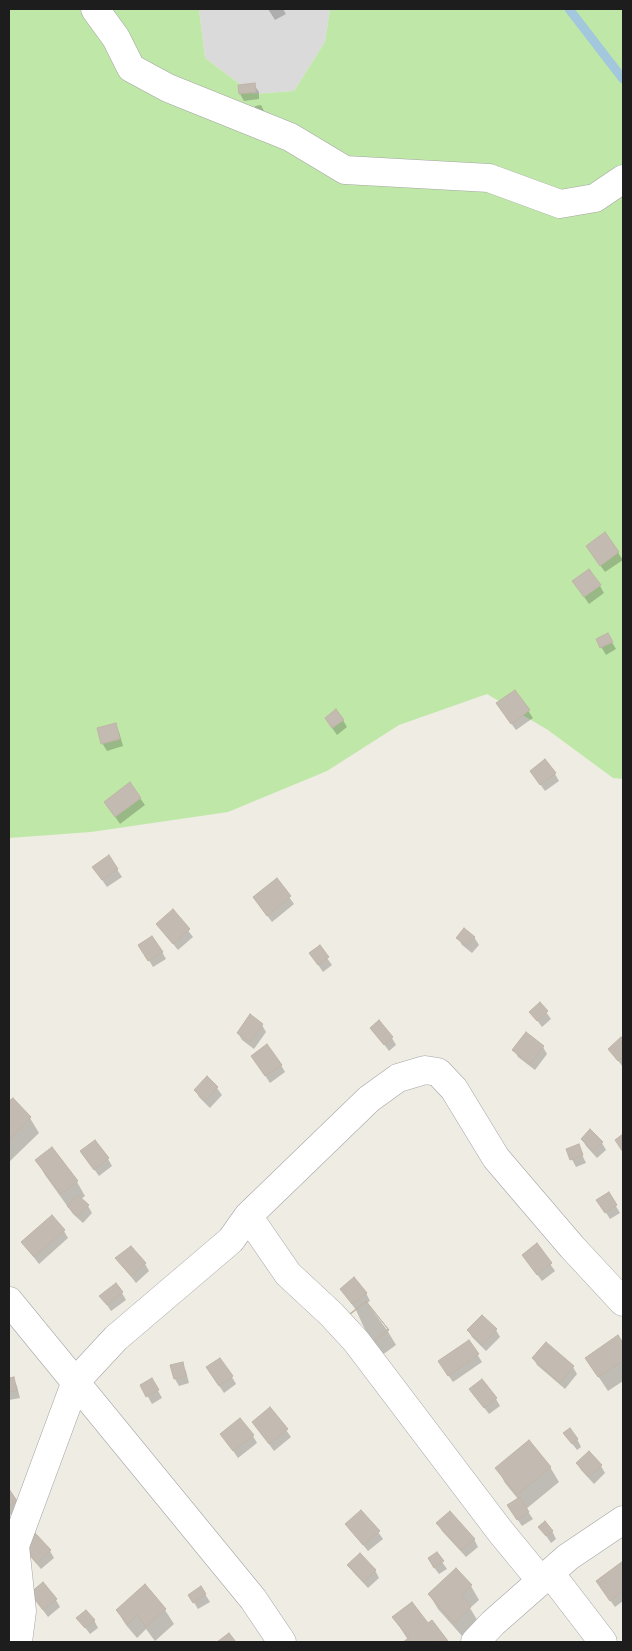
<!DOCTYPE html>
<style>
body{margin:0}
#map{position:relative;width:632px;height:1651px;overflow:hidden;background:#eeece3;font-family:"IBM Plex Sans",sans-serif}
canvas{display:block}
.frame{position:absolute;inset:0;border:10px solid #1d1d1d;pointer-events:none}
</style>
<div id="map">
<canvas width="632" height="1651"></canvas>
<div class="frame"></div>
</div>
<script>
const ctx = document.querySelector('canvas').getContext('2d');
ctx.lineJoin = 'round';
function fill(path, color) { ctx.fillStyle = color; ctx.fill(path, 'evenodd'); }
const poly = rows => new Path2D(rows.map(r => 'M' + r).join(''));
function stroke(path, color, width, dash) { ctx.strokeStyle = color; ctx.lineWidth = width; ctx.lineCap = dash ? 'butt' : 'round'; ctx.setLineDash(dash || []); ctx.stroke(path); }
const residential = poly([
 [199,9,330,9,325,42,294,91,253,94,205,58]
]);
const grass = poly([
 [9,9,199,9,205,58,253,94,294,91,325,42,330,9,623,9,623,779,613,778,548,730,487,694,399,725,327,771,228,812,91,832,9,838]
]);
const shadow = poly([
 [268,9,283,9,286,14,275,20],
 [254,85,259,92,259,99,244,101,240,94],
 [261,105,265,113,256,118,255,106],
 [605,534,623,560,605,572,592,554],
 [600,586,604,593,589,604,578,588],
 [607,634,616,649,606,655,597,640],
 [515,691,533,718,516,730,502,711],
 [343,720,347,727,337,735,330,725],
 [115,725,119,732,123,746,107,751,102,743],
 [555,774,559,781,545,791,536,778],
 [140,798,145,805,120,824,105,802],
 [109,857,122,877,107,887,98,874],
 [277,880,294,904,272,922,254,898],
 [173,911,193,937,178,950,157,924],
 [474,937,479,945,472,953,462,945,458,938],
 [319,947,332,965,323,972,310,953],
 [144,952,162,952,166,959,153,967],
 [531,1012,546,1012,551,1019,542,1027],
 [262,1025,266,1032,254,1049,242,1040,238,1033],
 [372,1028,392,1038,396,1045,389,1051],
 [621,1039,623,1041,623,1067,609,1049],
 [543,1047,547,1054,535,1070,518,1057,514,1050],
 [257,1063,281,1065,285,1072,270,1083],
 [207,1078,217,1088,222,1095,210,1108,199,1097,195,1090],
 [13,1099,30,1118,39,1133,10,1161,9,1103],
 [582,1139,602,1143,606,1150,597,1158,586,1146],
 [578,1146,586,1163,576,1167,567,1150],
 [81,1151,108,1159,112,1166,99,1176],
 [37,1161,77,1182,85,1196,81,1199,88,1206,92,1213,83,1223,73,1214,45,1175],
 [608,1193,620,1213,610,1219,598,1200],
 [64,1231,68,1238,39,1264,22,1242],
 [537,1245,555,1271,542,1281,524,1256],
 [117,1259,145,1264,149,1271,136,1283],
 [341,1289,366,1293,370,1301,367,1303,387,1330,396,1345,378,1358,356,1310],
 [122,1293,126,1300,111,1311,101,1296],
 [468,1330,496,1330,500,1337,486,1351,472,1337],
 [617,1337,623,1346,623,1381,608,1391,596,1373],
 [469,1341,482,1362,453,1382,444,1369],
 [533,1358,573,1367,577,1374,565,1389,537,1365],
 [182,1364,186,1371,189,1383,179,1386,175,1379],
 [212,1375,232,1377,236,1384,224,1393],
 [13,1378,17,1386,20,1398,9,1400,9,1379],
 [152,1380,162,1398,152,1404,142,1386],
 [470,1389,496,1399,500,1406,489,1414],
 [253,1422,286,1430,291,1437,274,1451],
 [222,1434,253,1436,257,1443,238,1458],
 [565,1434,577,1439,581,1447,577,1450],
 [589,1453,601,1466,605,1473,594,1484,581,1470,577,1463],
 [550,1467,559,1482,526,1509,533,1519,522,1526,513,1513,518,1499,505,1483,497,1468],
 [9,1491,20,1508,9,1516],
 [346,1524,378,1532,383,1539,368,1551],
 [438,1524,474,1539,478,1547,466,1557,442,1531],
 [540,1527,552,1531,556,1539,551,1543],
 [50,1551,54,1558,41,1569,27,1553],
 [442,1562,447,1569,439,1574,433,1566],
 [623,1563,623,1601,615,1607,597,1582],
 [349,1565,375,1570,379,1578,368,1588,353,1572],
 [471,1586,479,1600,470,1608,479,1623,463,1637,438,1609,429,1594],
 [31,1594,56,1600,60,1607,48,1617],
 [205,1594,210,1602,198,1609,190,1596],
 [165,1610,174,1624,155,1641,146,1629,137,1638,126,1625,117,1611],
 [78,1618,94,1620,98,1628,90,1634],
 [394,1618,428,1625,432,1622,448,1642,405,1642,408,1640]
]);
const stream = poly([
 [569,9,623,79]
]);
const building = poly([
 [255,83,256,92,239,94,238,85,255,83],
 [605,532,619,552,600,566,586,546,605,532],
 [589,569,601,585,584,597,572,581,589,569],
 [608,633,613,642,600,648,596,639,608,633],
 [515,690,530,710,511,724,496,703,515,690],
 [336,709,344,720,332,728,325,718,336,709],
 [116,723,120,739,101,744,97,728,116,723],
 [545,759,556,773,540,785,530,771,545,759],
 [130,782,141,798,115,817,104,802,130,782],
 [109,855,118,869,102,880,92,867,109,855],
 [277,878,291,896,267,916,253,897,277,878],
 [173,909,190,929,173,944,156,924,173,909],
 [464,928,475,937,467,946,456,938,464,928],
 [152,936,163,952,148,961,138,945,152,936],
 [320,945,329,957,318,965,309,953,320,945],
 [540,1002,548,1011,537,1021,529,1012,540,1002],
 [250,1014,263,1024,250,1042,237,1033,250,1014],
 [379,1020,393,1037,384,1045,370,1028,379,1020],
 [526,1032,544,1046,530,1064,512,1050,526,1032],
 [621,1037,623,1039,623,1057,618,1061,608,1049,621,1037],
 [267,1044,282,1065,265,1076,251,1056,267,1044],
 [207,1076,218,1087,205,1101,194,1090,207,1076],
 [13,1098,31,1117,9,1140,9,1101,13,1098],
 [590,1129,603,1142,593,1151,581,1139,590,1129],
 [623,1134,623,1152,615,1140,623,1134],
 [95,1140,109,1158,94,1170,80,1151,95,1140],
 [579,1144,583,1155,570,1160,566,1149,579,1144],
 [52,1147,78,1181,61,1194,35,1160,52,1147],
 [609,1192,617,1205,605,1213,596,1200,609,1192],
 [78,1195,89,1205,78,1216,67,1206,78,1195],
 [52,1215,65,1230,34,1257,21,1242,52,1215],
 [537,1243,552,1263,537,1275,522,1255,537,1243],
 [131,1246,146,1263,131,1276,115,1258,131,1246],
 [354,1277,367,1293,352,1304,340,1289,354,1277],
 [116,1283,123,1292,107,1305,99,1296,116,1283],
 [366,1301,388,1329,369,1344,347,1316,366,1301],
 [366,1302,389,1330,371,1345,348,1316,366,1302],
 [482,1315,497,1329,482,1345,467,1330,482,1315],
 [618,1335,623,1343,623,1361,598,1377,585,1358,618,1335],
 [469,1340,479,1354,448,1376,438,1361,469,1340],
 [546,1342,574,1366,560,1383,532,1358,546,1342],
 [220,1358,233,1376,219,1386,206,1367,220,1358],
 [183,1362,186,1376,174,1379,170,1365,183,1362],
 [14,1377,17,1391,9,1392,9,1378,14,1377],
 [152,1378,159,1390,146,1397,140,1385,152,1378],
 [482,1379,497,1398,484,1408,469,1389,482,1379],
 [270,1407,288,1429,269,1444,252,1422,270,1407],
 [240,1418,254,1435,233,1451,220,1434,240,1418],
 [570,1428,578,1439,572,1444,563,1433,570,1428],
 [529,1440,551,1467,517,1495,495,1468,529,1440],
 [589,1451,602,1465,589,1477,576,1463,589,1451],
 [9,1489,17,1501,9,1506,9,1489],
 [520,1497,529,1512,517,1520,507,1505,520,1497],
 [361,1510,380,1531,363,1545,345,1524,361,1510],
 [450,1511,475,1539,461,1550,436,1523,450,1511],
 [545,1521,553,1531,546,1536,538,1527,545,1521],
 [35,1533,51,1550,37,1563,21,1545,35,1533],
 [437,1552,444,1561,434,1568,428,1558,437,1552],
 [360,1553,376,1570,364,1582,347,1565,360,1553],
 [623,1561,623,1590,610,1601,596,1581,623,1561],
 [456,1568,472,1585,461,1595,471,1607,454,1623,428,1594,456,1568],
 [43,1582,57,1599,43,1610,30,1593,43,1582],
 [145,1584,166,1609,146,1627,137,1615,128,1624,116,1610,145,1584],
 [201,1586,206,1594,193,1603,188,1595,201,1586],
 [412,1602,428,1623,432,1620,448,1641,403,1642,409,1638,392,1617,412,1602],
 [86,1610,95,1620,85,1628,76,1618,86,1610],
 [229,1633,236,1642,217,1642,229,1633]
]);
const street = poly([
 [95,9,116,38,131,68,168,88,290,137,345,170,489,178,560,204,595,198,623,179],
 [248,1216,288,1274,331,1314,356,1341,500,1531,541,1581],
 [9,1301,253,1599,282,1642],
 [550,1573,603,1642],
 [18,1642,22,1611,15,1546,76,1381,116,1338,231,1240,248,1216,369,1099,398,1078,425,1070,438,1072,454,1089,496,1158,572,1247,623,1302],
 [475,1642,493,1623,568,1557,623,1520]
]);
fill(residential, '#dbdada');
fill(grass, '#bfe8a8');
fill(shadow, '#0003');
stroke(stream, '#a3c7dc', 9);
fill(building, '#c3bbb2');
stroke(building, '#c0b4a5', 1);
stroke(street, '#a4a4a4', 29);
stroke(street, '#fff', 28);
</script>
